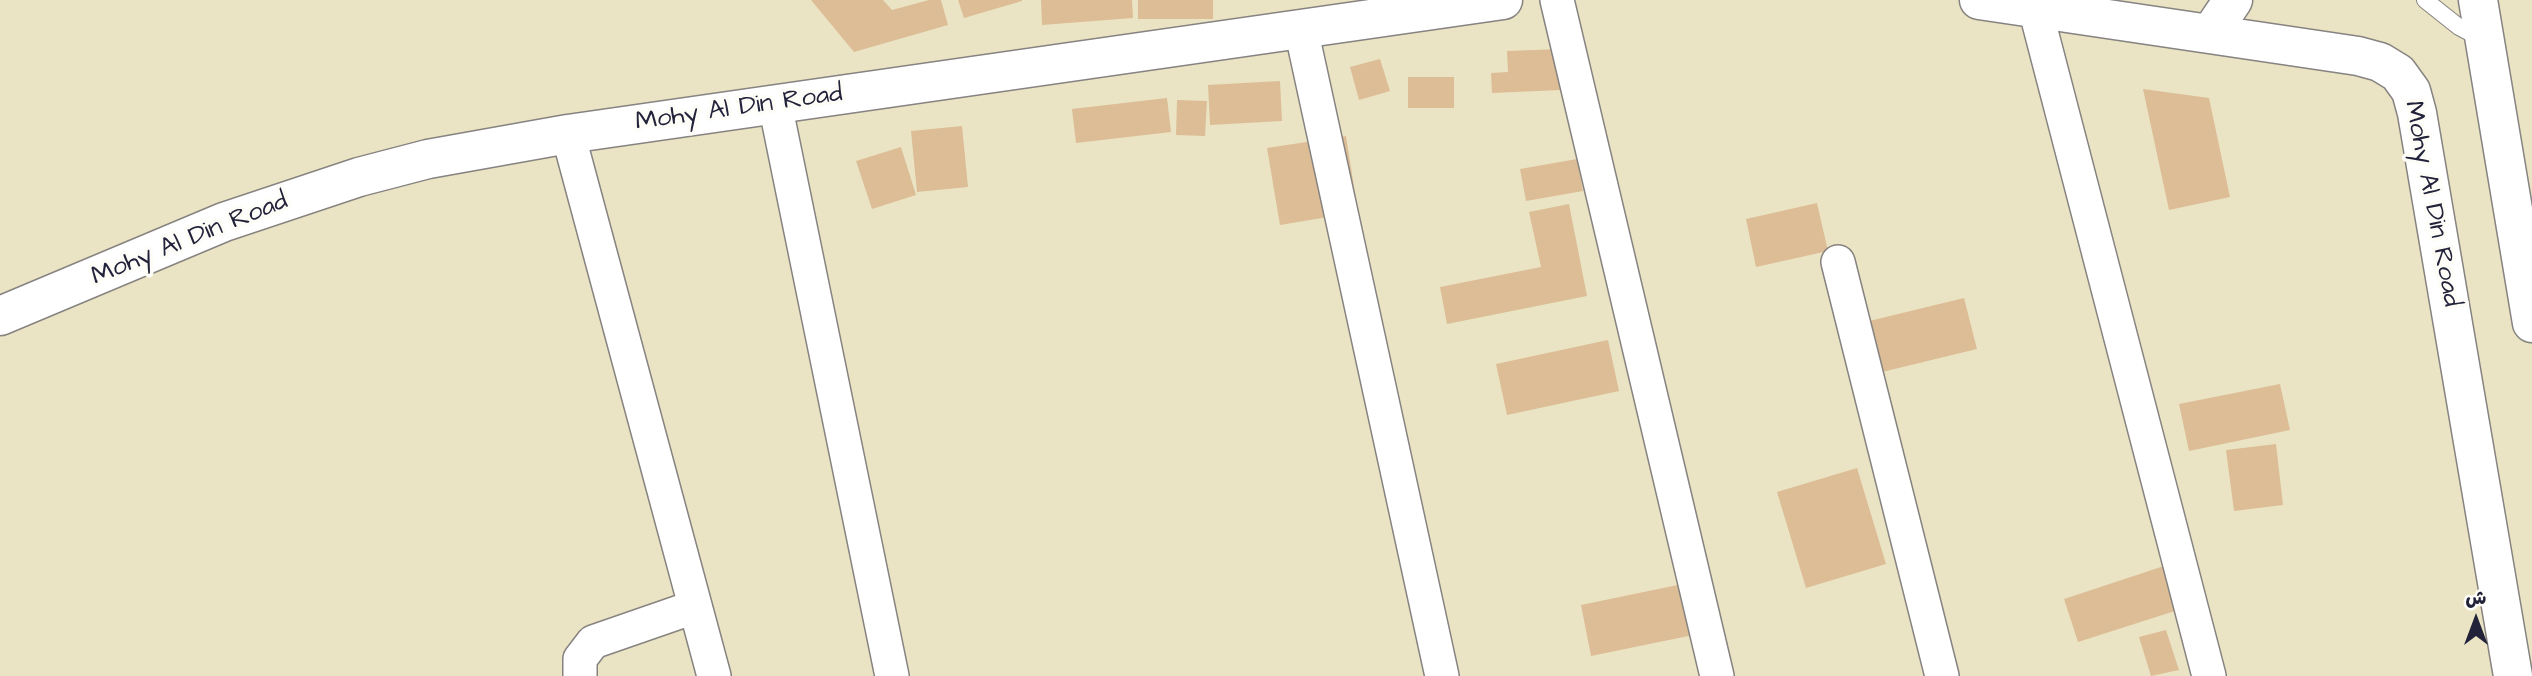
<!DOCTYPE html>
<meta charset="utf-8">
<style>
body{margin:0}
#map{position:relative;width:2532px;height:676px;overflow:hidden;background:#ebe4c4;font-family:"Architects Daughter","Playpen Sans Arabic",sans-serif}
canvas{display:block}
.north{position:absolute;left:2441px;top:585px;width:70px;height:70px;-webkit-text-stroke:5px #fdfcf7;paint-order:stroke;rotate:0deg;font-size:19px;font-weight:700;line-height:28px;text-align:center;color:#22223b}
.north::after{content:'';display:block;margin:auto;width:24px;height:32px;background:#22223b;clip-path:polygon(50% 0,100% 100%,50% 72%,0 100%)}
</style>
<div id="map">
<canvas width="2532" height="676"></canvas>
<div class="north">ش</div>
</div>
<script>
const ctx = document.querySelector('canvas').getContext('2d');
ctx.lineJoin = 'round';
function fill(path, color) { ctx.fillStyle = color; ctx.fill(path, 'evenodd'); }
const poly = rows => new Path2D(rows.map(r => 'M' + r).join(''));
function stroke(path, color, width, dash) { ctx.strokeStyle = color; ctx.lineWidth = width; ctx.lineCap = dash ? 'butt' : 'round'; ctx.setLineDash(dash || []); ctx.stroke(path); }
function label(font, color, halo, rows, align = 'center') {
  ctx.font = font + ' "Architects Daughter",sans-serif'; ctx.lineWidth = 7; ctx.setLineDash([]); ctx.textBaseline = 'middle'; ctx.strokeStyle = halo; ctx.fillStyle = color; for (const [text, x, y, turn = 0] of rows) {
    ctx.save(); ctx.translate(x, y); ctx.rotate((+turn || 0) * Math.PI / 180); ctx.textAlign = isNaN(turn) ? turn : align; if (halo) ctx.strokeText(text, 0, 0); ctx.fillText(text, 0, 0); ctx.restore();
  }
}
const building = poly([
 [811,0,883,0,892,10,929,0,941,0,948,25,854,52],
 [958,0,1022,0,1022,1,964,18],
 [1041,0,1132,0,1133,18,1042,25],
 [1138,0,1213,0,1213,19,1138,19],
 [1560,49,1561,90,1492,93,1491,73,1508,72,1507,51],
 [1380,59,1390,91,1359,100,1350,67],
 [1408,77,1454,77,1454,108,1408,108],
 [1280,81,1282,121,1210,125,1208,85],
 [2143,89,2209,98,2230,197,2169,210],
 [1167,98,1171,132,1076,143,1072,109],
 [1177,100,1207,101,1205,136,1176,135],
 [962,126,968,187,917,192,911,131],
 [1346,136,1358,212,1280,225,1267,148],
 [901,147,916,195,872,209,856,161],
 [1577,159,1583,191,1526,201,1520,169],
 [1817,203,1828,251,1756,267,1746,219],
 [1569,204,1587,296,1447,324,1440,287,1541,267,1529,212],
 [1964,298,1977,349,1874,374,1861,323],
 [1608,340,1619,391,1507,415,1496,364],
 [2280,384,2290,430,2189,451,2179,404],
 [2276,444,2283,505,2234,511,2226,450],
 [1857,468,1886,564,1806,588,1777,492],
 [2164,566,2178,610,2078,642,2064,599],
 [1692,582,1703,633,1591,656,1581,605],
 [2166,630,2179,670,2151,676,2139,637]
]);
const service = poly([
 [2425,0,2459,27,2480,38]
]);
const minor = poly([
 [1557,0,1717,676],
 [2035,8,2209,676],
 [1301,29,1442,676],
 [775,104,892,676],
 [568,134,714,676],
 [1838,262,1942,676],
 [580,676,580,659,593,642,694,607]
]);
const tertiary = poly([
 [1979,0,2358,56,2380,62,2398,73,2411,91,2417,113,2513,676],
 [2210,34,2233,0],
 [0,316,224,222,359,177,428,159,568,134,1503,0]
]);
const trunk = poly([
 [2478,0,2532,323]
]);
const streetNames = [
 ["Mohy Al Din Road",739,109,-8],
 ["Mohy Al Din Road",2431,204,79],
 ["Mohy Al Din Road",190,240,-22]
];
fill(building, '#dcbd96');
stroke(service, '#868380', 18);
stroke(minor, '#868380', 36);
stroke(tertiary, '#868380', 41);
stroke(trunk, '#868380', 41);
stroke(service, '#fff', 16);
stroke(minor, '#fff', 33);
stroke(tertiary, '#fff', 38);
stroke(trunk, '#fff', 38);
label('26px', '#22223b', '#fdfcf7', streetNames);
</script>
